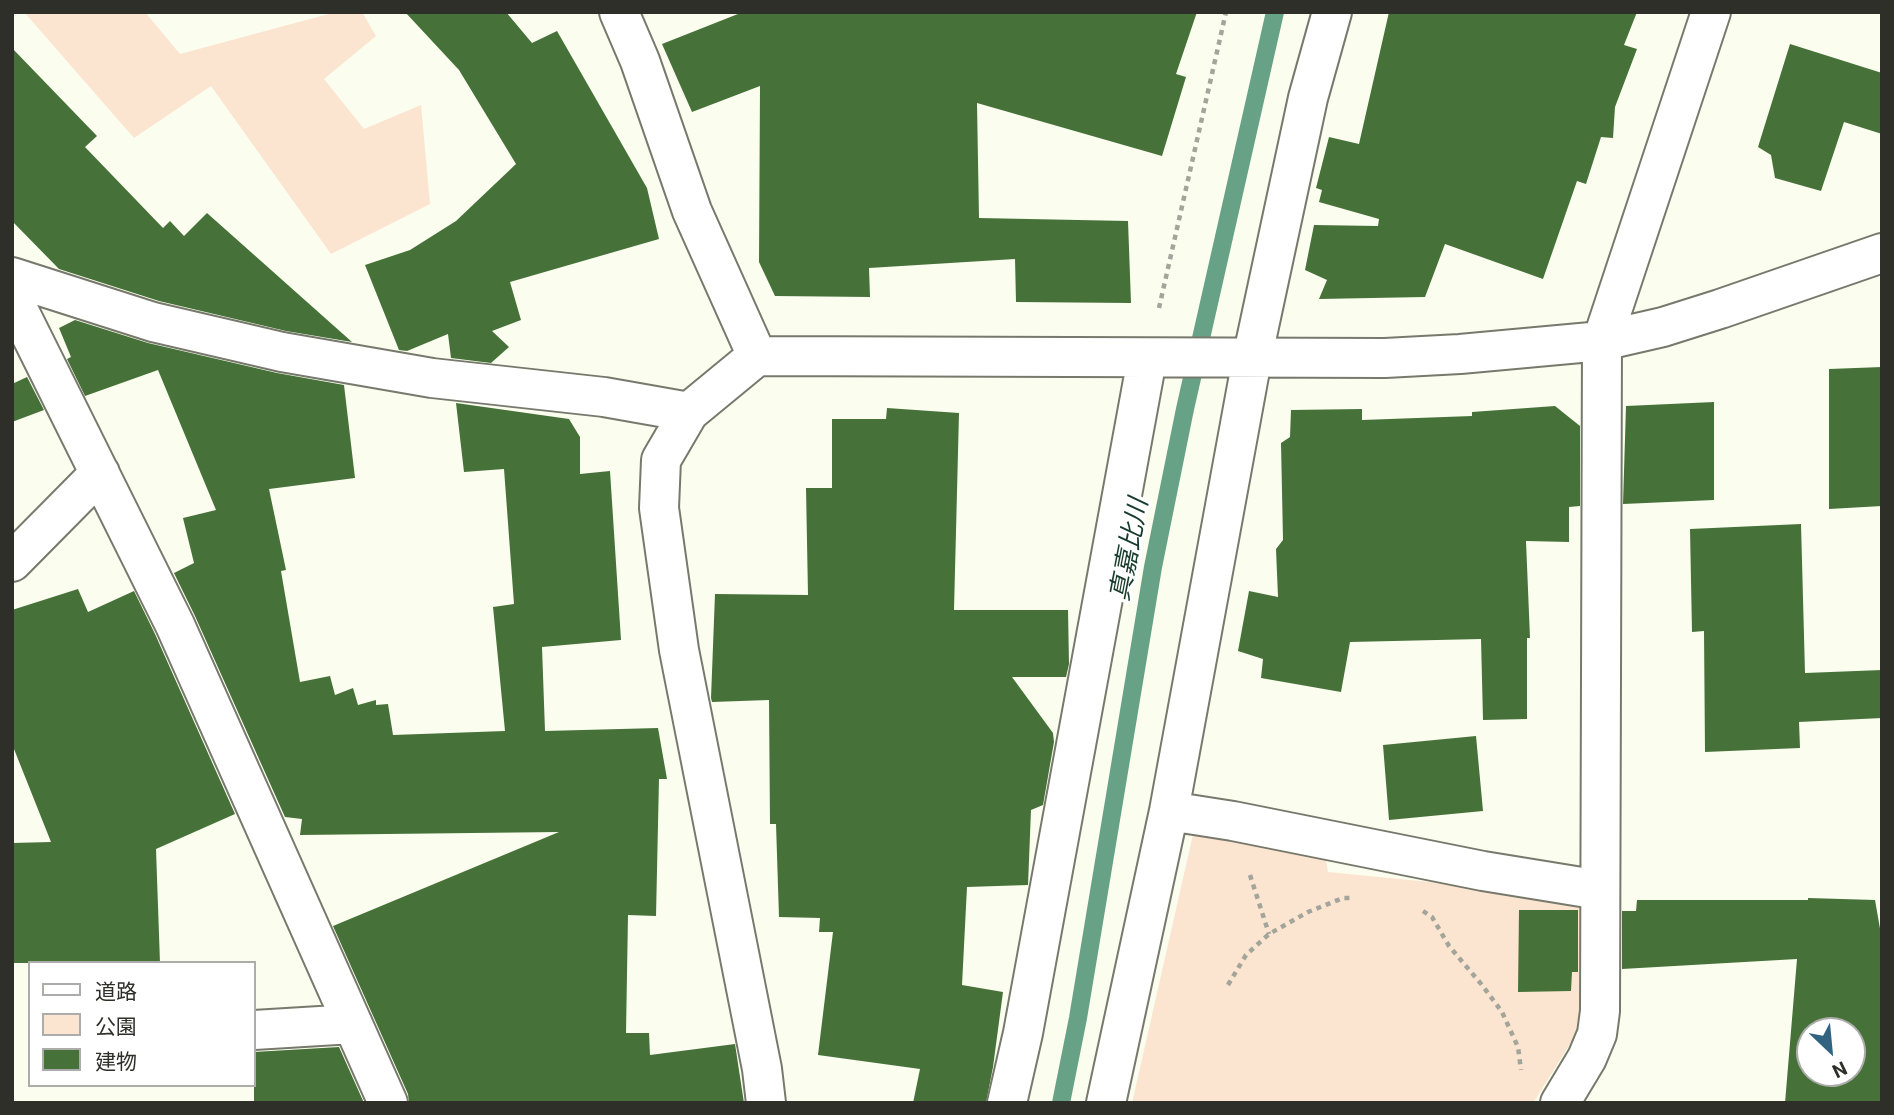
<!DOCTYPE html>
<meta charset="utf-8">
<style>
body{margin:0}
#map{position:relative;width:1894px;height:1115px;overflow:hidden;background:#fbfdef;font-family:Roboto,"Noto Sans JP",sans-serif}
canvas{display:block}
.frame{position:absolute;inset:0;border:14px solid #2f2f2a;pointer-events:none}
.legend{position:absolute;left:28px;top:961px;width:228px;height:126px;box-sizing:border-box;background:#fff;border:2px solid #acacaa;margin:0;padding:9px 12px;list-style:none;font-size:21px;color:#2f2f2a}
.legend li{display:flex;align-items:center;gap:14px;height:35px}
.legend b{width:35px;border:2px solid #acacaa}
.north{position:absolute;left:1796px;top:1017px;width:70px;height:70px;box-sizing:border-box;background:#fff;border:2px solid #acacaa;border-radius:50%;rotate:154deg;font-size:19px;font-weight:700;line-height:28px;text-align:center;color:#2f2f2a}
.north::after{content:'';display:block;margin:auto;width:24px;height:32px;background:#326482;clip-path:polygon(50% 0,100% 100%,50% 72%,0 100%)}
</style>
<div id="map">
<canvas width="1894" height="1115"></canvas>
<div class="frame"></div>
<ul class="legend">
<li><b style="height:9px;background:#fff"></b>道路</li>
<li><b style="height:19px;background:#fbe5d0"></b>公園</li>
<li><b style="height:19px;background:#46723a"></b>建物</li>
</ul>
<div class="north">N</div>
</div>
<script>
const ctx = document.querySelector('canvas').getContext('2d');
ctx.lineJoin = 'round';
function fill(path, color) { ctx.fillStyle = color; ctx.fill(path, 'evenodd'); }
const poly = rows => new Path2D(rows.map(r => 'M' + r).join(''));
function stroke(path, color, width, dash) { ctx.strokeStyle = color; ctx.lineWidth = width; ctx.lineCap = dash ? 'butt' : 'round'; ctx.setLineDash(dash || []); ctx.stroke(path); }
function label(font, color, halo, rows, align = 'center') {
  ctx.font = font + ' Roboto,"Noto Sans JP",sans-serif'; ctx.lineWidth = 7; ctx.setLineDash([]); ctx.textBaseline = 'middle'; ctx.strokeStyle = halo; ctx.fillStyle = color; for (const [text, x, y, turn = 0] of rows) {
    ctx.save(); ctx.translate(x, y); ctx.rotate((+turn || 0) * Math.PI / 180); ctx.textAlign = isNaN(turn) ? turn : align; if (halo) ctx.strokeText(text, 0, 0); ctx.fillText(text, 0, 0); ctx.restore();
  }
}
const green = poly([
 [24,12,145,12,180,54,336,12,362,12,376,36,324,79,364,129,421,105,430,204,331,254,211,86,134,138],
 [1194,830,1325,855,1328,872,1583,897,1582,1025,1533,1103,1132,1103]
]);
const stream = poly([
 [1061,1103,1078,1018,1153,567,1185,409,1275,12]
]);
const building = poly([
 [405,12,506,12,532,43,557,31,647,188,659,239,510,282,521,320,492,331,509,347,491,363,451,358,448,334,407,351,399,350,365,265,410,250,456,221,516,164,459,70],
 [743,12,1197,12,1176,74,1186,77,1162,156,977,103,979,218,1128,221,1131,303,1016,302,1015,259,869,268,870,297,775,296,759,262,760,86,692,112,662,44],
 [1389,12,1637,12,1624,45,1637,49,1615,107,1613,138,1601,137,1586,184,1577,181,1543,279,1445,244,1425,297,1319,299,1327,280,1305,270,1314,225,1378,226,1379,219,1319,202,1322,190,1316,188,1329,137,1359,144],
 [1790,44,1882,73,1882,134,1844,122,1821,191,1775,178,1771,155,1758,147],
 [12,48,97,136,85,147,163,228,170,221,184,236,207,213,352,342,286,331,159,301,59,269,12,221],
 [75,320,148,343,277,373,344,385,355,478,269,489,286,570,281,571,300,682,330,676,335,695,353,688,358,705,376,700,376,705,388,704,393,735,505,731,493,607,514,604,504,469,464,472,456,403,569,419,580,437,580,474,610,471,621,640,542,647,545,731,658,728,667,779,659,779,656,916,628,915,626,1033,649,1033,650,1055,735,1044,744,1103,409,1103,408,1094,333,926,559,832,300,835,302,819,285,817,195,616,174,573,194,563,183,518,216,510,158,370,85,396,67,359,71,357,59,328],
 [1882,367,1882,506,1829,509,1829,369],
 [27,377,44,410,12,422,12,384],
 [1714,402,1714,500,1623,504,1626,406],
 [1555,406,1580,426,1580,506,1569,507,1569,542,1526,541,1530,638,1527,638,1527,719,1483,720,1481,639,1350,642,1341,692,1261,678,1263,659,1238,651,1249,591,1278,597,1276,549,1283,540,1281,443,1290,437,1291,410,1362,409,1362,420,1472,416,1472,412],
 [887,408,959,413,954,610,1068,610,1069,664,1066,677,1012,677,1053,733,1054,742,1043,805,1031,810,1028,885,967,887,962,985,1003,992,993,1067,986,1103,913,1103,920,1069,818,1055,833,932,819,932,820,918,779,917,776,824,770,824,769,700,712,702,711,698,715,594,808,595,806,488,832,488,832,419,886,419],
 [1801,524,1805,673,1882,670,1882,718,1799,722,1800,748,1705,752,1704,631,1692,632,1690,529],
 [78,589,88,612,134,591,155,634,235,814,156,849,160,963,12,963,12,843,51,842,12,744,12,610],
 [1476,736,1483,811,1389,820,1383,745],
 [1808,898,1875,900,1882,940,1882,1103,1785,1103,1797,959,1622,969,1622,911,1636,911,1637,900,1808,900],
 [1810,1031,1852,1031,1852,1073,1810,1073],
 [1519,910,1578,910,1578,972,1572,972,1571,991,1518,992],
 [339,1047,364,1103,254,1103,254,1052]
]);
const path = poly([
 [1159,308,1226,12],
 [1250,875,1269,934],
 [1423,911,1432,917,1449,946,1482,985,1502,1012,1518,1047,1521,1070],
 [1228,985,1246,955,1269,934,1308,912,1343,898,1351,898]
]);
const minor = poly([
 [619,12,640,61,692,211,757,356],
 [12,277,153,322,282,352,432,378,604,397,689,412],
 [12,297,175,625,388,1103],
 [12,562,100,473],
 [1169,811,1233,821,1483,871,1600,890],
 [254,1030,353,1024],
 [766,1103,762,1069,679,650,659,508,661,460,689,412,757,356,1385,358,1460,354,1602,341],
 [1007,1103,1023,1033,1147,359],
 [1106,1103,1169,811,1252,359,1308,98,1332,12],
 [1560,1103,1587,1058,1597,1034,1600,1011,1602,341,1711,12]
]);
const tertiary = poly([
 [1602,341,1663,327,1720,309,1882,253]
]);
const waterNames = [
 ["真嘉比川",1131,550,-79]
];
fill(green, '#fbe5d0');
stroke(stream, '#68a286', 18);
fill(building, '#46723a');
stroke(minor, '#77796c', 42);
stroke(tertiary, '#77796c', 42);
stroke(path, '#a3a49a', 4.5, [5, 5]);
stroke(minor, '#fff', 38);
stroke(tertiary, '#fff', 38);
label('italic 26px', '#173b2c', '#fff', waterNames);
</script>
